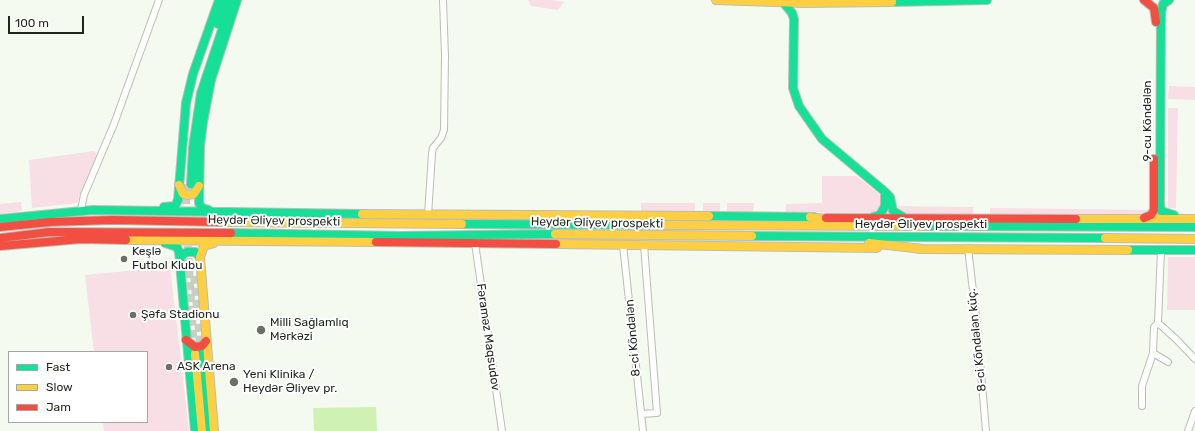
<!DOCTYPE html>
<meta charset="utf-8">
<style>
body{margin:0}
#map{position:relative;width:1195px;height:431px;overflow:hidden;background:#f5faf0;font-family:Rubik,sans-serif}
canvas{display:block}
.legend{position:absolute;left:8px;top:351px;width:140px;height:72px;box-sizing:border-box;background:#fff;border:1px solid #a5a8a3;margin:0;padding:5px 7px;list-style:none;font-size:12px;color:#1f251a}
.legend li{display:flex;align-items:center;gap:8px;height:20px}
.legend b{width:20px;border:1px solid #a5a8a3}
.scale{position:absolute;left:8px;top:16px;width:76px;height:18px;box-sizing:border-box;border:2px solid #1f251a;border-top:0;padding-left:5px;font-size:12px;line-height:14px;white-space:nowrap;color:#1f251a;-webkit-text-stroke:3px #fff;paint-order:stroke}
</style>
<div id="map">
<canvas width="1195" height="431"></canvas>
<ul class="legend">
<li><b style="height:5px;background:#16e098"></b>Fast</li>
<li><b style="height:5px;background:#ffcf43"></b>Slow</li>
<li><b style="height:5px;background:#f24e42"></b>Jam</li>
</ul>
<div class="scale">100 m</div>
</div>
<script>
const ctx = document.querySelector('canvas').getContext('2d');
ctx.lineJoin = 'round';
function fill(path, color) { ctx.fillStyle = color; ctx.fill(path, 'evenodd'); }
const poly = rows => new Path2D(rows.map(r => 'M' + r).join(''));
function stroke(path, color, width, dash) { ctx.strokeStyle = color; ctx.lineWidth = width; ctx.lineCap = dash ? 'butt' : 'round'; ctx.setLineDash(dash || []); ctx.stroke(path); }
function label(font, color, halo, rows, align = 'center') {
  ctx.font = font + ' Rubik,sans-serif'; ctx.lineWidth = 4; ctx.setLineDash([]); ctx.textBaseline = 'middle'; ctx.strokeStyle = halo; ctx.fillStyle = color; for (const [text, x, y, turn = 0] of rows) {
    ctx.save(); ctx.translate(x, y); ctx.rotate((+turn || 0) * Math.PI / 180); ctx.textAlign = isNaN(turn) ? turn : align; if (halo) ctx.strokeText(text, 0, 0); ctx.fillText(text, 0, 0); ctx.restore();
  }
}
const green = poly([
 [528,0,552,0,564,2,558,10,531,6],
 [1169,86,1195,87,1195,100,1168,99],
 [1168,108,1178,108,1176,208,1168,208],
 [94,151,97,155,77,203,32,208,29,160],
 [822,176,856,176,877,192,882,198,879,211,873,214,786,212,786,204,822,203],
 [21,202,22,211,0,214,0,204],
 [641,203,695,203,695,212,641,211],
 [703,203,720,203,720,212,703,212],
 [727,203,754,203,753,212,727,212],
 [898,206,973,207,973,215,906,214,899,212],
 [990,208,1149,210,1148,215,990,215],
 [1168,257,1195,257,1195,310,1167,310],
 [170,267,189,431,104,431,103,422,147,422,147,352,94,352,85,275]
]);
const water = poly([
 [376,407,377,431,314,431,313,408]
]);
const secondaryTunnel = poly([
 [186,184,186,219],
 [187,234,194,351],
 [194,276,201,352]
]);
const street = poly([
 [81,210,84,195,114,124,159,0],
 [428,215,432,153,433,148,441,138,444,130,445,56,443,0],
 [475,243,502,431],
 [623,245,643,431],
 [968,248,977,325,986,431],
 [1161,250,1158,323,1176,339,1195,359],
 [1153,353,1168,362],
 [1142,406,1142,386,1153,353,1154,327,1158,323],
 [641,414,657,413,644,245],
 [1188,431,1195,411]
]);
const fast = poly([
 [1169,0,1163,4,1161,13,1160,204,1161,211,1174,215],
 [783,2,792,13,794,19,793,88,799,106,822,139,884,191,890,197,893,211,903,217],
 [892,2,987,0],
 [218,24,225,0],
 [191,184,193,147,201,93,232,0],
 [164,207,175,206,178,200,186,103,193,74,219,0],
 [209,210,202,208,199,203,200,146,203,122,211,80,237,0],
 [709,216,814,217],
 [873,217,880,215,885,206,885,192],
 [0,219,93,210,362,214],
 [462,224,654,225],
 [924,226,1195,227],
 [231,233,401,236,555,234],
 [752,236,1105,238],
 [165,243,177,247,179,252,195,431],
 [1128,250,1195,250],
 [180,260,182,255,187,252,195,252,200,257],
 [201,353,208,431]
]);
const slow = poly([
 [716,0,804,3,892,2],
 [179,185,183,194,188,195,194,194,199,186],
 [362,214,709,216],
 [810,217,831,220],
 [1076,219,1195,219],
 [220,222,462,224],
 [654,225,924,226],
 [555,234,752,236],
 [1105,238,1195,239],
 [126,240,376,242],
 [214,243,204,246,200,257,214,431],
 [869,243,923,249],
 [556,244,877,248],
 [918,249,1128,250],
 [195,354,202,431]
]);
const jam = poly([
 [1144,0,1154,8,1156,22],
 [826,218,1076,219],
 [1144,218,1151,215,1154,210,1154,159],
 [0,227,50,222,112,220,220,222],
 [0,238,50,232,231,233],
 [376,242,556,244],
 [0,246,81,239,126,240],
 [186,340,195,347,202,346,206,341]
]);
const markers = [
 [124,259,4,"#6a7065"],
 [133,315,4,"#6a7065"],
 [261,330,5,"#6a7065"],
 [169,367,4,"#6a7065"],
 [234,382,5,"#6a7065"]
];
const streetNames = [
 ["9-cu Köndələn",1148,121,-90],
 ["Heydər Əliyev prospekti",274,221,1],
 ["Heydər Əliyev prospekti",597,223,1],
 ["Heydər Əliyev prospekti",921,225],
 ["Fəraməz Maqsudov",488,337,82],
 ["8-ci Köndələn",633,338,-95],
 ["8-ci Köndələn küç.",977,340,-96]
];
const poiNames = [
 ["Keşlə",132,252],
 ["Futbol Klubu",132,266],
 ["Şəfa Stadionu",141,315],
 ["Milli Sağlamlıq",270,323],
 ["Mərkəzi",270,337],
 ["ASK Arena",177,367],
 ["Yeni Klinika /",243,375],
 ["Heydər Əliyev pr.",243,389]
];
fill(green, '#f8dee5');
fill(water, '#d0f1b4');
stroke(secondaryTunnel, '#cacfc5', 8, [8, 4]);
stroke(street, '#babfb6', 8);
stroke(fast, '#babfb6', 10);
stroke(slow, '#babfb6', 10);
stroke(jam, '#babfb6', 10);
stroke(street, '#fefefd', 6);
stroke(fast, '#16e098', 8);
stroke(slow, '#ffcf43', 8);
stroke(jam, '#f24e42', 8);
for (const [x, y, r, color] of markers) { const dot = new Path2D(); dot.arc(x, y, r, 0, 2 * Math.PI); ctx.fillStyle = color; ctx.fill(dot); stroke(dot, '#fff', 1.5); }
label('12px', '#1f251a', '#fff', streetNames);
label('12px', '#1f251a', '#fff', poiNames, 'left');
</script>
